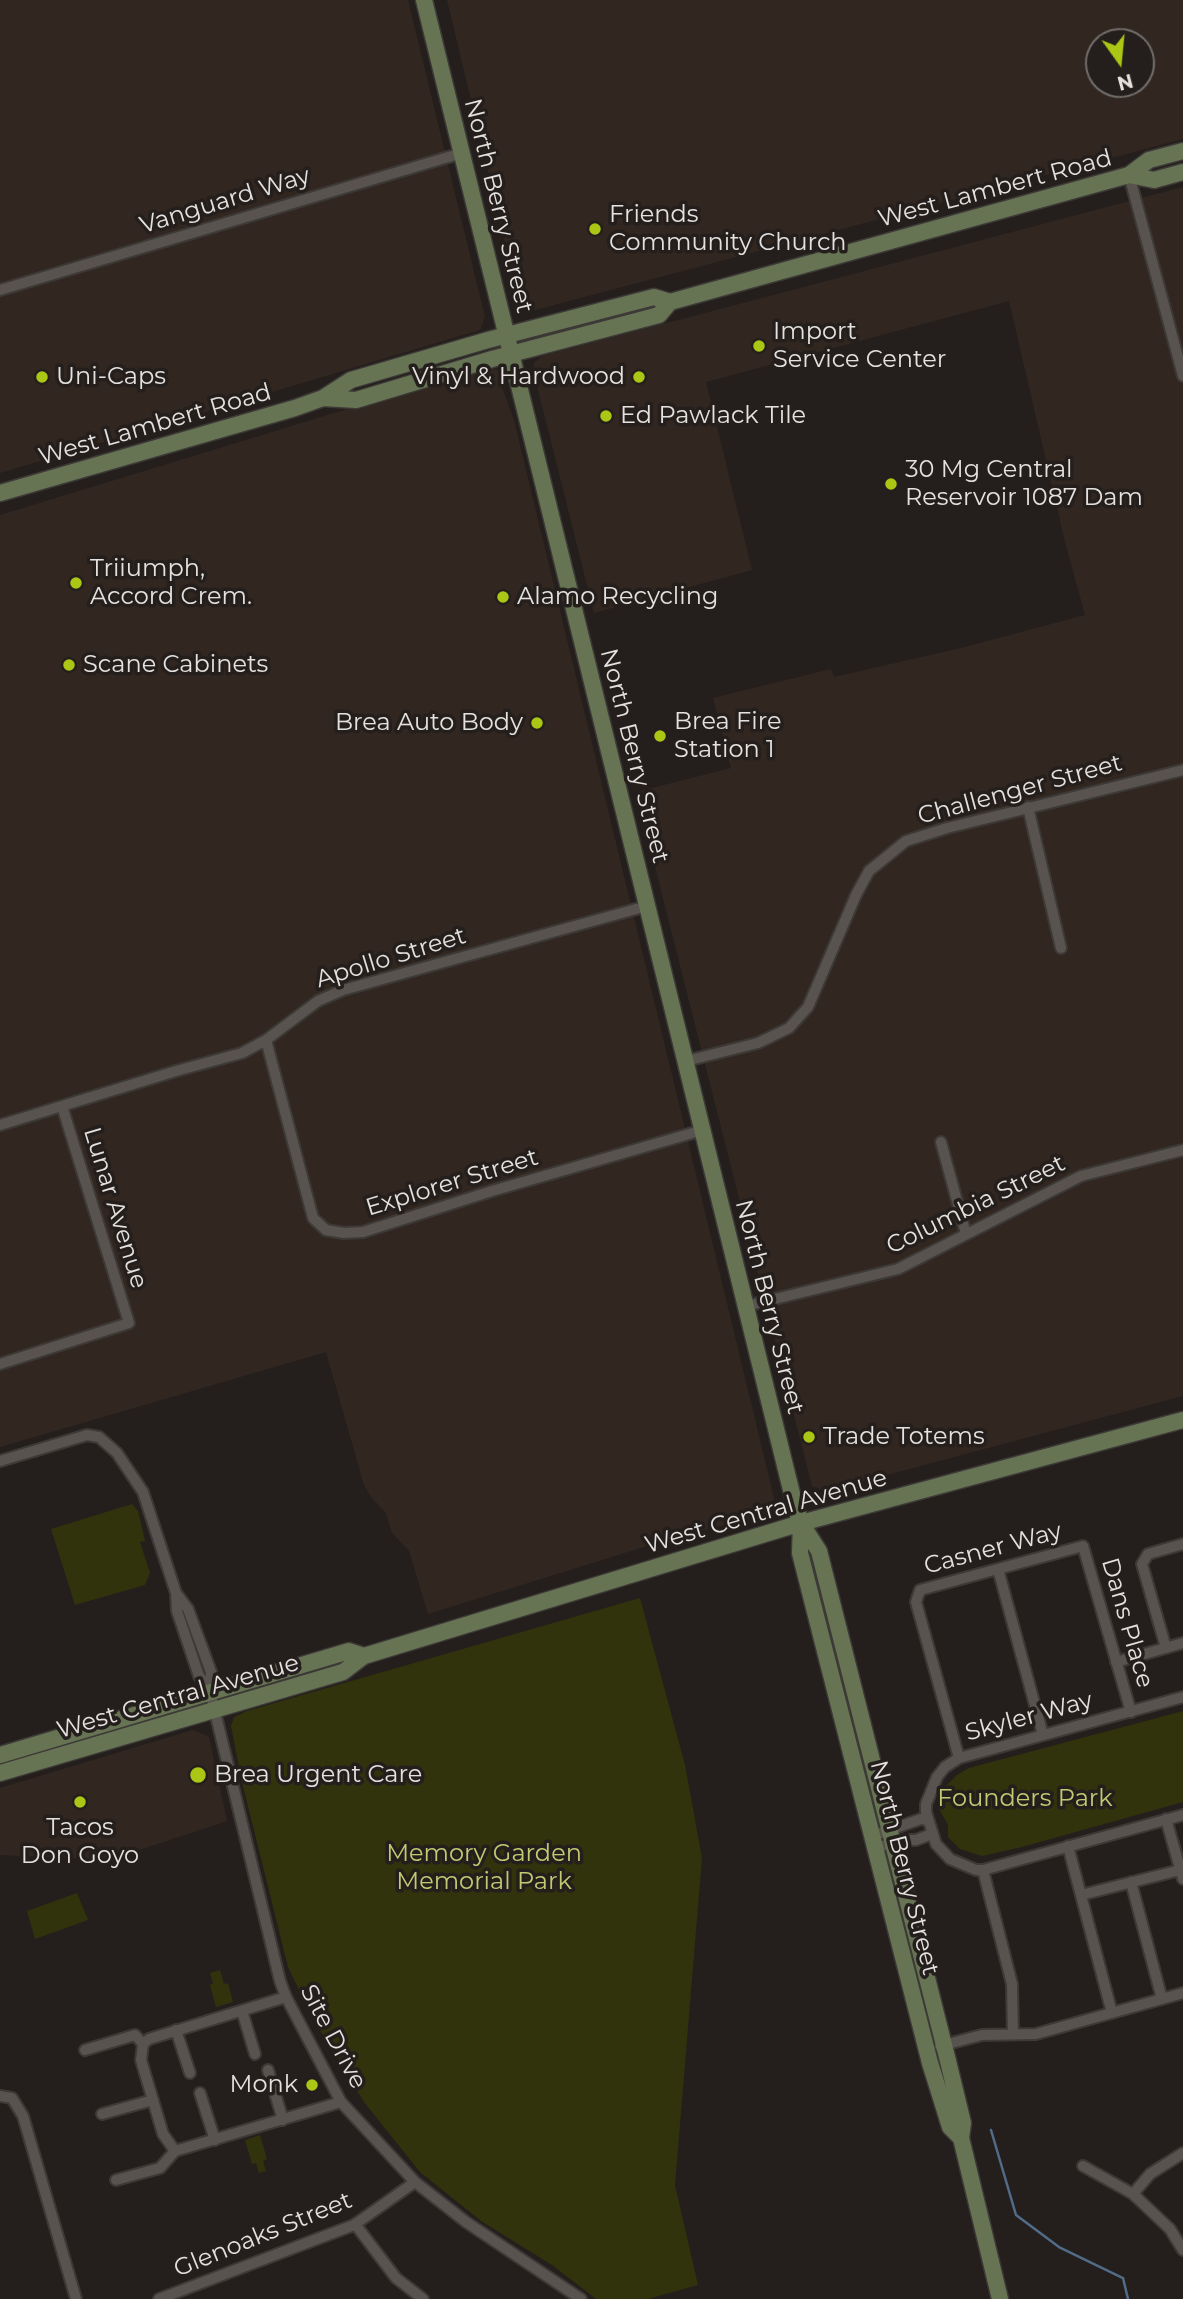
<!DOCTYPE html>
<style>
body{margin:0}
#map{position:relative;width:1183px;height:2299px;overflow:hidden;background:#241f1c;font-family:Montserrat,sans-serif}
canvas{display:block}
.north{position:absolute;left:1085px;top:28px;width:70px;height:70px;box-sizing:border-box;background:#241f1c;border:2px solid #716d6a;border-radius:50%;rotate:165deg;font-size:19px;font-weight:700;line-height:28px;text-align:center;color:#e4e1df}
.north::after{content:'';display:block;margin:auto;width:24px;height:32px;background:#abc615;clip-path:polygon(50% 0,100% 100%,50% 72%,0 100%)}
</style>
<div id="map">
<canvas width="1183" height="2299"></canvas>
<div class="north">N</div>
</div>
<script>
const ctx = document.querySelector('canvas').getContext('2d');
ctx.lineJoin = 'round';
function fill(path, color) { ctx.fillStyle = color; ctx.fill(path, 'evenodd'); }
const poly = rows => new Path2D(rows.map(r => 'M' + r).join(''));
function stroke(path, color, width, dash) { ctx.strokeStyle = color; ctx.lineWidth = width; ctx.lineCap = dash ? 'butt' : 'round'; ctx.setLineDash(dash || []); ctx.stroke(path); }
function label(font, color, halo, rows, align = 'center') {
  ctx.font = font + ' Montserrat,sans-serif'; ctx.lineWidth = 7; ctx.setLineDash([]); ctx.textBaseline = 'middle'; ctx.strokeStyle = halo; ctx.fillStyle = color; for (const [text, x, y, turn = 0] of rows) {
    ctx.save(); ctx.translate(x, y); ctx.rotate((+turn || 0) * Math.PI / 180); ctx.textAlign = isNaN(turn) ? turn : align; if (halo) ctx.strokeText(text, 0, 0); ctx.fillText(text, 0, 0); ctx.restore();
  }
}
const built = poly([
 [0,0,408,0,485,317,480,330,0,473],
 [447,0,1183,0,1183,139,535,310,519,300],
 [1099,42,1141,42,1141,84,1099,84],
 [1183,187,1183,1396,827,1491,812,1486,636,792,731,768,713,698,831,669,834,677,961,648,1085,615,1066,546,1009,301,706,382,752,570,594,613,533,370,534,363,542,356],
 [485,367,498,370,502,387,514,420,774,1498,772,1511,765,1519,747,1520,686,1534,428,1614,409,1551,392,1533,386,1513,371,1497,364,1485,326,1352,0,1447,0,515],
 [193,1730,209,1737,227,1821,109,1860,0,1855,0,1788]
]);
const green = poly([
 [132,1504,138,1511,145,1541,140,1542,150,1573,145,1585,75,1605,51,1529],
 [640,1598,685,1765,702,1858,675,2185,698,2285,648,2299,596,2299,552,2265,481,2221,420,2172,364,2102,313,2019,288,1967,242,1782,231,1726,234,1717,247,1711],
 [1183,1711,1183,1802,1022,1847,982,1856,960,1849,948,1837,948,1825,939,1809,942,1795,946,1786,957,1775,969,1768],
 [77,1893,88,1920,35,1939,27,1911],
 [220,1970,224,1984,228,1983,233,2002,216,2007,210,1985,213,1983,210,1973],
 [260,2135,267,2159,263,2161,266,2171,259,2173,256,2163,252,2164,245,2140]
]);
const stream = poly([
 [991,2130,1016,2215,1059,2247,1123,2278,1128,2299]
]);
const street = poly([
 [1129,175,1183,376],
 [0,290,462,153],
 [1028,807,1061,948],
 [266,1040,313,1218,326,1230,344,1233,363,1232,492,1191,703,1130],
 [686,1061,758,1043,789,1028,808,1007,856,895,869,871,906,841,947,828,1183,770],
 [0,1125,176,1071,242,1053,266,1040,318,1001,343,990,647,906],
 [941,1142,966,1234],
 [746,1306,898,1269,1081,1176,1183,1150],
 [0,1364,129,1323,62,1106],
 [0,1461,87,1435,99,1437,117,1453,143,1492,176,1593,177,1611,199,1676,210,1691],
 [998,1569,1043,1735],
 [176,1593,188,1609,211,1672,210,1691,280,1981,286,1997,341,2102,415,2182,466,2222,581,2299],
 [1166,1648,1142,1564,1148,1554,1183,1544],
 [1116,1662,1183,1643],
 [1183,1697,959,1758,945,1767,937,1777,926,1804,926,1812,936,1844,950,1859,976,1870,983,1870,1183,1815],
 [959,1758,916,1602,920,1590,1083,1546,1131,1712],
 [1166,1819,1183,1879],
 [872,1836,921,1819,928,1820],
 [1068,1846,1112,2013],
 [875,1848,905,1840,916,1840,932,1834],
 [983,1870,1012,1984,1013,2034],
 [1131,1882,1162,1999],
 [1081,1895,1180,1870],
 [286,1997,149,2039,143,2044,141,2060,163,2134,175,2151,341,2102],
 [242,2011,255,2054],
 [176,2030,190,2073],
 [940,2046,982,2035,1036,2034,1183,1993],
 [85,2050,135,2035,143,2044],
 [268,2070,283,2120],
 [200,2093,215,2140],
 [0,2096,12,2098,23,2116,76,2299],
 [102,2114,153,2100],
 [1083,2166,1133,2194,1170,2229,1183,2250],
 [116,2180,160,2168,175,2151],
 [1133,2194,1150,2174,1183,2153],
 [355,2224,396,2278,423,2299],
 [159,2299,354,2225,415,2182]
]);
const secondary = poly([
 [424,0,795,1506,801,1523,819,1551,948,2061,963,2123,961,2138,1000,2299],
 [1129,175,1154,180,1183,172],
 [323,398,356,400,492,359,659,315,670,302,1129,175,1149,160,1183,151],
 [0,493,295,408,323,398,351,380,488,340,654,297,670,302],
 [801,1523,800,1553,930,2063,950,2127,961,2138],
 [0,1755,349,1651,364,1656],
 [0,1773,343,1672,364,1656,801,1523,1183,1420]
]);
const markers = [
 [595,229,7,"#abc615"],
 [759,346,7,"#abc615"],
 [42,377,7,"#abc615"],
 [639,377,7,"#abc615"],
 [606,416,7,"#abc615"],
 [891,484,7,"#abc615"],
 [76,583,7,"#abc615"],
 [503,597,7,"#abc615"],
 [69,665,7,"#abc615"],
 [537,723,7,"#abc615"],
 [660,736,7,"#abc615"],
 [809,1437,7,"#abc615"],
 [198,1775,9,"#abc615"],
 [80,1802,7,"#abc615"],
 [312,2085,7,"#abc615"]
];
const streetNames = [
 ["West Lambert Road",995,189,-15],
 ["Vanguard Way",225,201,-17],
 ["North Berry Street",498,206,76],
 ["West Lambert Road",155,425,-16],
 ["North Berry Street",634,756,76],
 ["Challenger Street",1020,790,-15],
 ["Apollo Street",391,958,-17],
 ["Explorer Street",452,1183,-17],
 ["Columbia Street",976,1205,-26],
 ["Lunar Avenue",115,1208,73],
 ["North Berry Street",769,1307,76],
 ["West Central Avenue",766,1512,-16],
 ["Casner Way",993,1549,-15],
 ["Dans Place",1127,1623,74],
 ["West Central Avenue",178,1697,-16],
 ["Skyler Way",1029,1717,-15],
 ["North Berry Street",904,1868,76],
 ["Site Drive",333,2037,62],
 ["Glenoaks Street",263,2235,-22]
];
const poiNames = [
 ["Friends",609,215],
 ["Community Church",609,243],
 ["Import",773,332],
 ["Service Center",773,360],
 ["Uni-Caps",56,377],
 ["Vinyl & Hardwood",625,377,"right"],
 ["Ed Pawlack Tile",620,416],
 ["30 Mg Central",905,470],
 ["Reservoir 1087 Dam",905,498],
 ["Triiumph,",90,569],
 ["Accord Crem.",90,597],
 ["Alamo Recycling",517,597],
 ["Scane Cabinets",83,665],
 ["Brea Fire",674,722],
 ["Station 1",674,750],
 ["Brea Auto Body",523,723,"right"],
 ["Trade Totems",823,1437],
 ["Brea Urgent Care",214,1775],
 ["Tacos",80,1828,"center"],
 ["Don Goyo",80,1856,"center"],
 ["Monk",298,2085,"right"]
];
const parkNames = [
 ["Founders Park",1025,1799],
 ["Memory Garden",484,1854],
 ["Memorial Park",484,1882]
];
fill(built, '#312720');
fill(green, '#30330c');
stroke(stream, '#516c88', 2.5);
stroke(street, '#3c3936', 14);
stroke(secondary, '#3c3936', 19);
stroke(street, '#59534f', 10);
stroke(secondary, '#677454', 16);
for (const [x, y, r, color] of markers) { const dot = new Path2D(); dot.arc(x, y, r, 0, 2 * Math.PI); ctx.fillStyle = color; ctx.fill(dot); stroke(dot, '#241f1c', 2.5); }
label('24px', '#e4e1df', '#241f1c', streetNames);
label('24px', '#e4e1df', '#241f1c', poiNames, 'left');
label('24px', '#c2ca71', '#241f1c', parkNames);
</script>
